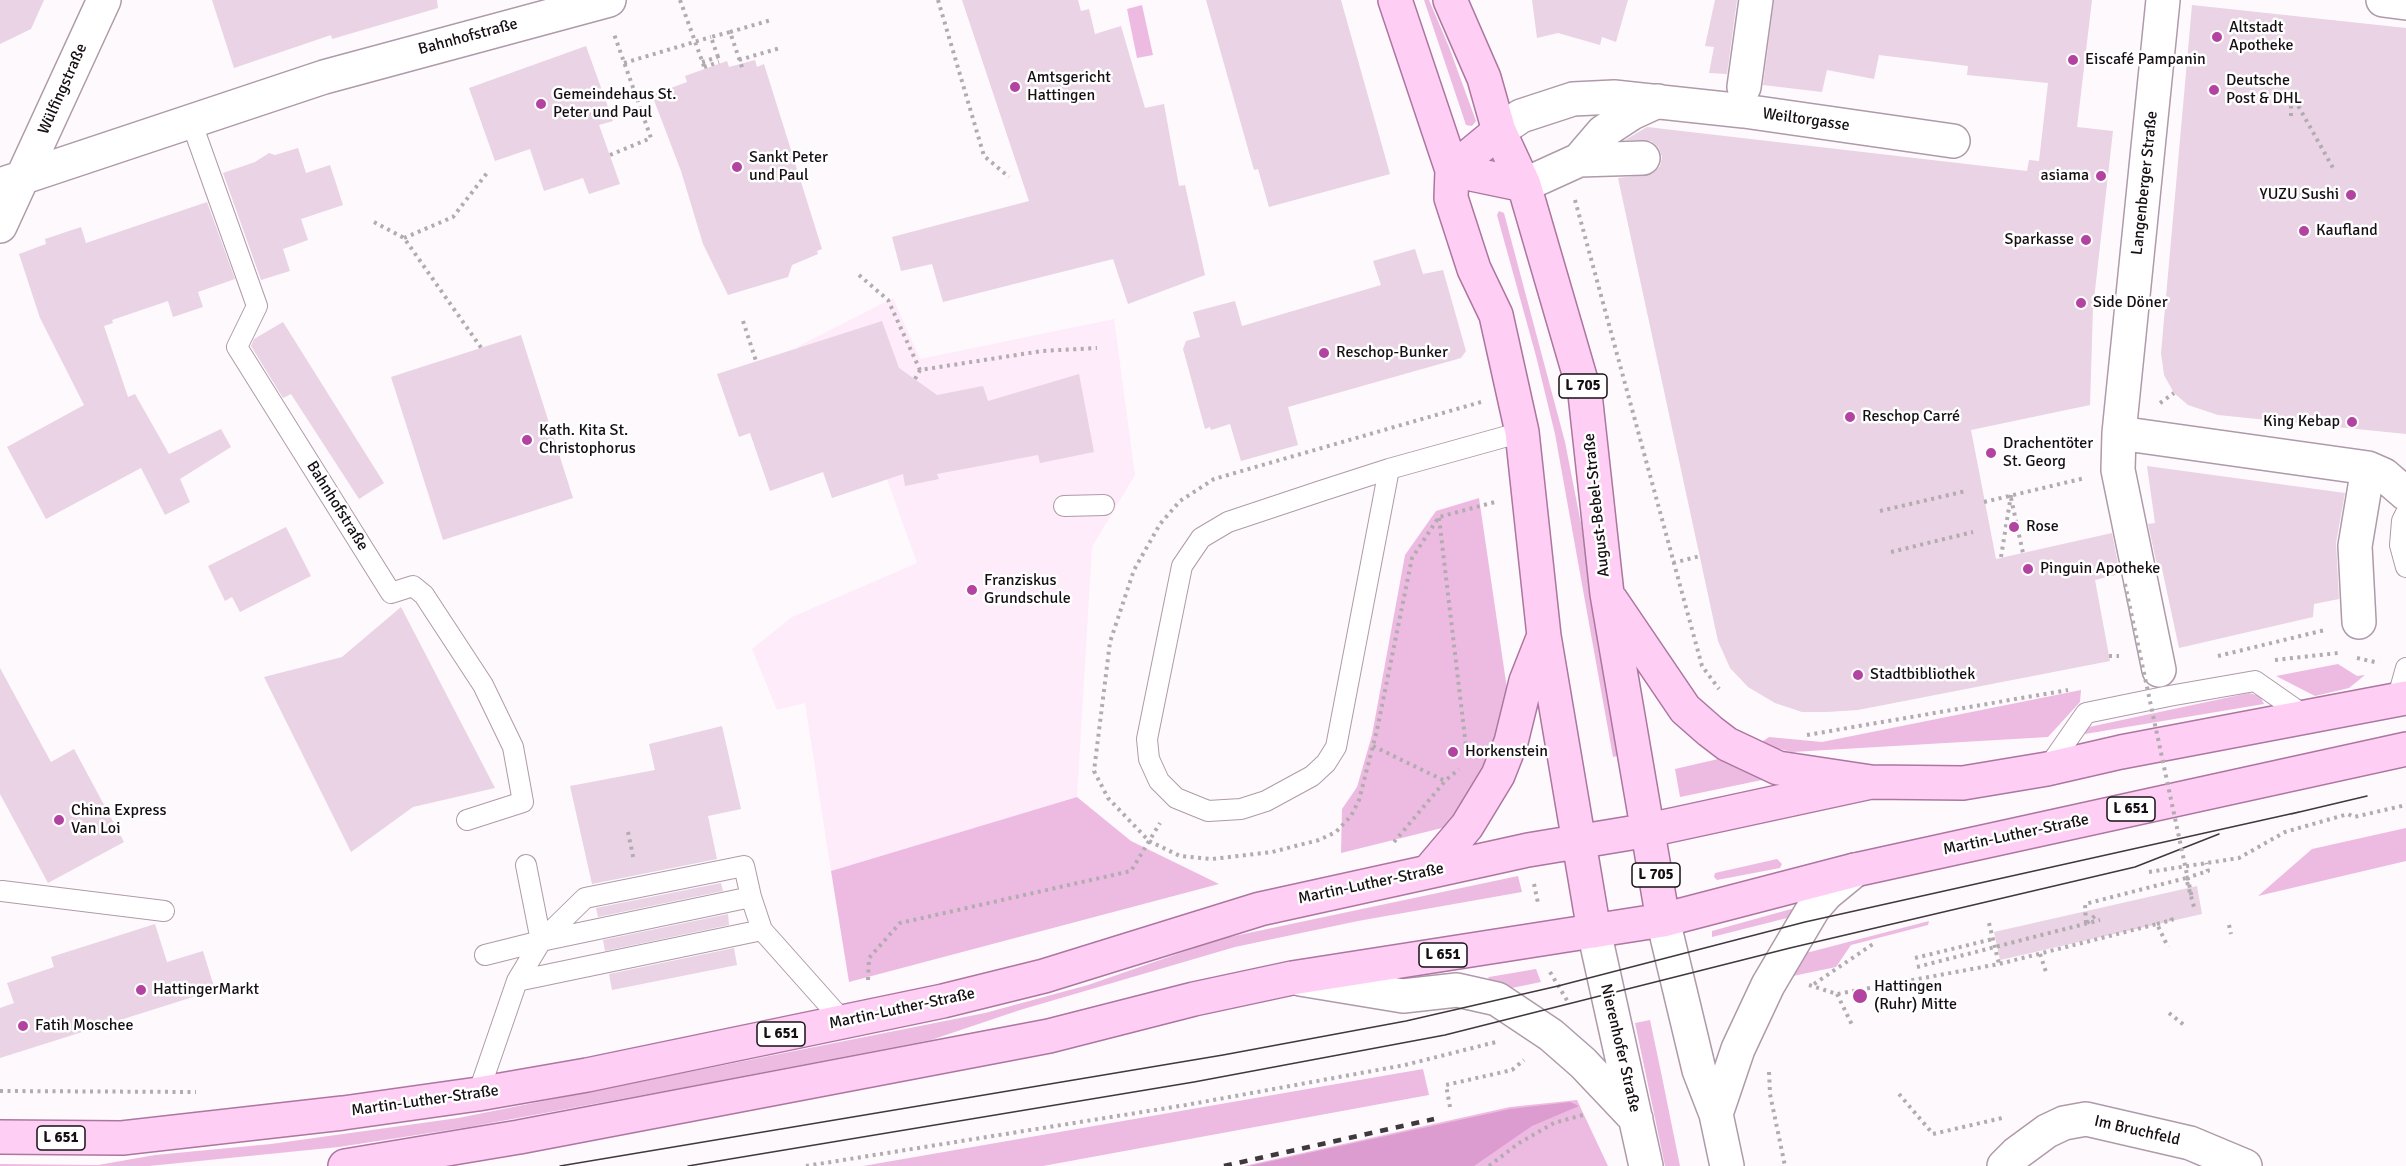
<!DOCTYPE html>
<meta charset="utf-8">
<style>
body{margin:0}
canvas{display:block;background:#fef9fc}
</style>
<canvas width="2406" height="1166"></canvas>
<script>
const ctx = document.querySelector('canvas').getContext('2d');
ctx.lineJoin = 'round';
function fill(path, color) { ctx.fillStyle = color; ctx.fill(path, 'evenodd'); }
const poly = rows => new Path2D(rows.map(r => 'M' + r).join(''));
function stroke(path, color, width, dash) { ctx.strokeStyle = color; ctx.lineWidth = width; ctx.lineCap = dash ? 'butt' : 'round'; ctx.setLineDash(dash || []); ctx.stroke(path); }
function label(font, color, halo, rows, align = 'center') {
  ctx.font = font + ' Signika,sans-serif'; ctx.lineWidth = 5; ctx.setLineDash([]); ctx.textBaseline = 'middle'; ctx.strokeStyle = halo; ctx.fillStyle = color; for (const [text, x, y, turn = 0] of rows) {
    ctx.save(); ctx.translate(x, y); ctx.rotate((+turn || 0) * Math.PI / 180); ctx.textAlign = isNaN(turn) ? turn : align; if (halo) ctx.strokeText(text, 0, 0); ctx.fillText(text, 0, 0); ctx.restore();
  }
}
const built = poly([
 [893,298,920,359,1114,319,1135,475,1092,547,1077,797,831,871,805,703,777,710,752,649,792,617,917,563,878,454,829,420,797,347]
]);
const green = poly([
 [1424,0,1429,0,1449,47,1476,121,1472,126,1466,125],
 [1142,5,1153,55,1137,58,1127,9],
 [1499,211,1504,213,1565,442,1626,754,1613,757,1555,434,1536,356,1497,215],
 [1479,498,1507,689,1501,724,1490,756,1461,815,1446,827,1341,853,1342,809,1357,787,1372,735,1405,555,1436,511],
 [2338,664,2357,676,2365,675,2349,688,2315,696,2276,676],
 [2081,690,2080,702,2048,737,1792,752,1759,744,1769,737,1822,742],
 [2249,693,2260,696,2264,704,2079,735,2089,727],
 [1718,759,1761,777,1762,780,1680,797,1675,769],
 [1077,797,1131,841,1219,884,849,982,831,871],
 [2406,828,2406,861,2258,896,2312,849],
 [1777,859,1782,864,1780,868,1717,880,1714,877,1715,873],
 [1518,876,1522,892,1358,921,1235,947,1020,1010,931,1040,670,1090,469,1127,339,1147,149,1166,0,1166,0,1164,98,1165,155,1155,271,1144,458,1118,985,1013,1088,985,1220,939],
 [1791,909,1793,910,1791,917,1712,937,1712,931],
 [1929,921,1928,925,1851,945,1836,967,1793,976,1806,953],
 [1536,969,1541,982,1507,989,1487,981,1489,977],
 [1650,1020,1662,1077,1680,1166,1665,1166,1635,1023],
 [1423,1069,1429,1095,1043,1166,863,1166],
 [1577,1100,1608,1166,1244,1166,1510,1107]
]);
const forest = poly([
 [1570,1102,1579,1106,1532,1126,1474,1166,1249,1166,1510,1109]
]);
const building = poly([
 [0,0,44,0,31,29,0,44],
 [212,0,437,0,438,8,332,39,331,35,234,68],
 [962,0,1078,0,1081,11,1089,9,1095,34,1121,26,1145,108,1164,104,1179,186,1185,185,1205,275,1128,304,1113,259,943,302,932,264,901,271,892,237,1029,201],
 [1206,0,1341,0,1390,174,1269,207,1258,169,1254,170],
 [1532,0,1628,0,1616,42,1602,37,1600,45,1558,33,1537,38],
 [1715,0,1737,0,1727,74,1709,73,1714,47,1705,46],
 [1774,0,2092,0,2077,127,2113,131,2093,308,2090,405,1971,430,1996,559,2112,533,2120,574,2095,580,2110,661,1858,710,1827,712,1802,712,1775,703,1748,687,1730,668,1718,641,1618,178,1652,174,1660,166,1662,157,1659,148,1651,141,1625,140,1647,127,2027,171,2029,160,2039,161,2048,83,1967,75,1968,66,1879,55,1874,79,1827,70,1822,92,1763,85],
 [2192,5,2406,28,2406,434,2218,415,2188,405,2174,393,2164,375,2161,353],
 [586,46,613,121,599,125,620,184,589,194,583,178,544,191,530,149,495,161,469,88],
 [755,60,757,67,764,64,822,249,817,251,818,254,792,265,788,277,728,295,703,244,681,171,652,95,687,82,685,76,727,61,729,67],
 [298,148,306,173,330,165,343,205,301,219,308,240,283,249,290,271,261,280,223,173,255,162,269,153,275,155],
 [207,202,235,279,198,292,203,307,173,317,168,301,112,320,113,323,104,326,128,397,135,394,169,454,221,429,231,447,180,479,190,502,165,515,141,468,46,519,7,447,84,405,40,318,19,254,46,244,45,239,81,227,86,243],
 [1415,249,1423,274,1443,270,1466,351,1461,358,1288,407,1298,445,1241,461,1230,424,1211,430,1210,427,1205,429,1183,349,1186,341,1200,337,1193,312,1235,301,1242,326,1381,285,1373,261],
 [882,321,899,368,937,395,983,386,988,401,1079,374,1094,452,1040,463,1038,455,937,474,939,479,905,486,903,474,832,498,823,472,770,491,750,433,739,437,717,374],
 [283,322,384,483,359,499,291,394,283,398,251,346,254,339],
 [521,335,573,498,443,540,391,377],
 [2147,466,2345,493,2336,543,2339,599,2314,604,2313,617,2179,648,2161,564,2157,565,2148,524,2155,523],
 [286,527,311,576,240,612,232,597,225,601,208,566],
 [401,607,495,788,413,807,351,852,264,677,342,657],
 [0,668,51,762,74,749,124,842,48,883,0,794],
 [722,726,741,809,708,816,717,859,592,884,570,786,655,770,649,744],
 [721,883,723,891,598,917,596,908],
 [2197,886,2202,914,2000,960,1994,932],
 [728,914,729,925,605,951,603,940],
 [155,924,167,962,203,951,215,990,0,1058,0,1008,14,1003,7,983,54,967,51,957],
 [734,948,737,965,612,990,609,974]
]);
const path = poly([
 [680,0,705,69],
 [938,0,984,156,1009,177],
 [730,32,771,20],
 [718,57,711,37,730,32,743,70],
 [2085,57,2123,63],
 [739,60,780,48],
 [702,62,718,57,719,62],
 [624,63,711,37],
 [704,67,719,62],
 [2291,93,2333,168],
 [2291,116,2291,95],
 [610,155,651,138,614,34],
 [1575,200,1702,666,1719,689],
 [374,222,404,238,482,349],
 [404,238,453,217,487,173],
 [859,275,888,300,920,370,1042,351,1097,348],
 [743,321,756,361],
 [915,379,920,370],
 [1481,402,1214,479,1180,501,1160,524,1134,570,1110,642,1094,771,1108,798,1149,841,1180,856,1212,859,1272,852,1319,840,1336,832,1351,816,1359,800,1377,730,1412,558,1439,517,1495,502],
 [2160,403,2174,393],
 [2011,498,2023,553],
 [1984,502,2085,478],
 [1880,511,1966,491],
 [1439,518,1467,755],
 [1891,552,1973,532],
 [2001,557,2011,495],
 [1673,563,1700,556],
 [2109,656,2119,656],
 [2218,656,2325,630],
 [2357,658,2379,663],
 [2275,660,2338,653],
 [1807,735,2068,690],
 [1373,746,1445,781],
 [628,832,634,861],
 [1394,842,1445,781,1459,769],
 [2149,872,2239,858,2285,832,2348,814,2354,817,2406,805],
 [2186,878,2208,871,2206,863],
 [1534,884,1538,903],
 [1989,923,1999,964],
 [2086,923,2085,904,2186,878,2194,907],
 [2087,923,2098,913],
 [2157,924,2172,920,2170,915],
 [2229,925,2231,934],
 [2040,954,2047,975],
 [1915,958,1993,939],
 [1917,967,2100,920],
 [1550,972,1568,1002],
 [868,980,869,958,900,923,1131,871,1160,823],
 [1814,984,1876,942],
 [1809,985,1837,994,1999,964,2157,924,2168,947],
 [1837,994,1853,1027],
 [2169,1013,2184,1025],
 [1769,1072,1770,1094,1785,1166],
 [0,1091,196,1092],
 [1899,1094,1933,1134,2002,1118],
 [1450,1107,1446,1085,1512,1070,1524,1060],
 [806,1166,1186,1105,1405,1065,1496,1042],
 [1489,1166,1519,1143,1554,1123,1583,1115]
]);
const lane = poly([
 [191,121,257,306,237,347,391,593,413,586,424,595,483,685,513,747,523,802,467,820],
 [1389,469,1336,747,1326,763,1312,776,1266,801,1241,809,1208,811,1176,798,1159,781,1149,759,1147,739,1182,566,1201,538,1228,522,1321,491,1389,469,1522,432],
 [1064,506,1104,505],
 [2406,513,2402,521,2400,545,2406,567],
 [2397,700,2406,668],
 [2047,769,2086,713,2169,696,2255,681,2308,718],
 [2,891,164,911],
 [541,941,585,898,744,866,751,897],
 [485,955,541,941,526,865],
 [517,981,762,930],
 [478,1094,517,981,541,941,751,897,762,930,843,1021]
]);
const street = poly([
 [2383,0,2406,3],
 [1744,87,1756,0],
 [1499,131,1521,116,1573,99,1614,97,1744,111,1953,141],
 [1579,160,1643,158],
 [0,185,324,77,609,0],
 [1524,185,1579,160,1603,132,1632,113,1658,101],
 [0,226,104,0],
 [2119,433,2368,468,2355,546,2359,622],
 [2368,468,2384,475,2406,494],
 [2159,670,2118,470,2119,433,2163,0],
 [2004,1166,2017,1153,2047,1131,2064,1123,2086,1119,2190,1143,2245,1166]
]);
const secondary = poly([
 [1663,920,1699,1070,1716,1114,1727,1166],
 [1594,931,1646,1166],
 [1300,979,1403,996,1457,990,1497,999,1551,1035,1583,1063,1636,1119],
 [1716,1114,1738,1049,1768,985,1813,909,1827,893,1855,870]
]);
const primary = poly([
 [1395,0,1452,170,1451,198,1474,269,1496,315,1522,432,1544,636,1594,931],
 [1450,0,1484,78,1499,131,1524,185,1585,394,1607,594,1663,920],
 [1452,170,1524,185],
 [1452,170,1499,131],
 [1611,600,1685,709,1710,731,1727,744,1778,768,1871,782,1963,783,2047,769,2121,752,2406,698],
 [1429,871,1467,826,1498,775,1511,742,1526,681,1543,638],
 [0,1137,122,1138,343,1113,478,1094,587,1075,943,1001,1044,976,1260,909,1528,850,1649,830,1871,782],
 [345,1166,519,1137,1049,1036,1194,999,1292,978,1663,920,1855,870,2406,749]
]);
const tram = poly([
 [2291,814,2367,796],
 [560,1166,1223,1055,1406,1021,1558,986,1805,922,2299,812],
 [688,1166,1194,1082,1445,1035,1790,948,2135,867,2219,834]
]);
const rail = poly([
 [1224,1166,1434,1119]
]);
const pathBridge = poly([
 [2125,584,2192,898]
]);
const markers = [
 [2217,37,6,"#b243a1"],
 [2073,60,6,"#b243a1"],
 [1015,87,6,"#b243a1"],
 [2214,90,6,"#b243a1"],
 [541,104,6,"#b243a1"],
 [737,167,6,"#b243a1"],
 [2101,176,6,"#b243a1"],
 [2351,195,6,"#b243a1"],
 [2304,231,6,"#b243a1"],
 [2086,240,6,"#b243a1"],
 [2081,303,6,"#b243a1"],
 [1324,353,6,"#b243a1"],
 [1850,417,6,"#b243a1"],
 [2352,422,6,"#b243a1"],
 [527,440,6,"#b243a1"],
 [1991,453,6,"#b243a1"],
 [2014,527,6,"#b243a1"],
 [2028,569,6,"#b243a1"],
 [972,590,6,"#b243a1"],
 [1858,675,6,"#b243a1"],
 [1453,752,6,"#b243a1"],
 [59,820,6,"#b243a1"],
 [141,990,6,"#b243a1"],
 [1860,996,8,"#b243a1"],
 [23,1026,6,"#b243a1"]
];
const shields = [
 [1583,386,48],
 [2131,809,48],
 [1656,875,48],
 [1443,955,48],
 [781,1034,48],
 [61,1138,48]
];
const shieldNames = [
 ["L 705",1583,386],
 ["L 651",2131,809],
 ["L 705",1656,875],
 ["L 651",1443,955],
 ["L 651",781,1034],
 ["L 651",61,1138]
];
const poiNames = [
 ["Altstadt",2229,28],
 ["Apotheke",2229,46],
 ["Eiscafé Pampanin",2085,60],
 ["Amtsgericht",1027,78],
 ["Hattingen",1027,96],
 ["Deutsche",2226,81],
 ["Post & DHL",2226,99],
 ["Gemeindehaus St.",553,95],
 ["Peter und Paul",553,113],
 ["Sankt Peter",749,158],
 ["und Paul",749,176],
 ["asiama",2089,176,"right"],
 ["YUZU Sushi",2339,195,"right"],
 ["Kaufland",2316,231],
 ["Sparkasse",2074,240,"right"],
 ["Side Döner",2093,303],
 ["Reschop-Bunker",1336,353],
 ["Reschop Carré",1862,417],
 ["King Kebap",2340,422,"right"],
 ["Kath. Kita St.",539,431],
 ["Christophorus",539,449],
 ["Drachentöter",2003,444],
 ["St. Georg",2003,462],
 ["Rose",2026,527],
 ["Pinguin Apotheke",2040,569],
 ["Franziskus",984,581],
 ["Grundschule",984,599],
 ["Stadtbibliothek",1870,675],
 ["Horkenstein",1465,752],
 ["China Express",71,811],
 ["Van Loi",71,829],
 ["Hattingen",1874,987],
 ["(Ruhr) Mitte",1874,1005],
 ["HattingerMarkt",153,990],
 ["Fatih Moschee",35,1026]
];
const streetNames = [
 ["Bahnhofstraße",468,37,-15],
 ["Wülfingstraße",63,89,-66],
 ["Weiltorgasse",1806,120,8],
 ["Langenberger Straße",2145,183,-84],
 ["August-Bebel-Straße",1597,505,-96],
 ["Bahnhofstraße",337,506,58],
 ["Martin-Luther-Straße",2016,835,-12],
 ["Martin-Luther-Straße",1371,884,-12],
 ["Martin-Luther-Straße",902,1009,-12],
 ["Nierenhofer Straße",1620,1048,77],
 ["Martin-Luther-Straße",425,1101,-8],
 ["Im Bruchfeld",2137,1131,13]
];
fill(built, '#feecfa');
fill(green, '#edbbe2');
fill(forest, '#dd9ccf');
fill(building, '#e9d3e4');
stroke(lane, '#af9aaa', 22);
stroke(street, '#af9aaa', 36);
stroke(secondary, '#af9aaa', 36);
stroke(primary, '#ac76a0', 36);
stroke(path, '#b2acb0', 4, [3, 4.5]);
stroke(lane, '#fff', 20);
stroke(street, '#fff', 33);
stroke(secondary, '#fff', 33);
stroke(primary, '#fecef4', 33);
stroke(tram, '#3f383d', 1.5);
stroke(rail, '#3f383d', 4.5, [8, 8]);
stroke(pathBridge, '#b2acb0', 4, [3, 4.5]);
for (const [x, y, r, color] of markers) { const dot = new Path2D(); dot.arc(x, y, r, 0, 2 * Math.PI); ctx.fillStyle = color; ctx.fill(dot); stroke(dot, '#fff', 2); }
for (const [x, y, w] of shields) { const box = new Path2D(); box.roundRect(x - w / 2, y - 12, w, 24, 4.5); ctx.fillStyle = '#fff'; ctx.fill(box); stroke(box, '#160f14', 1.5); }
label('bold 15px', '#160f14', null, shieldNames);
label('16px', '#160f14', '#fff', poiNames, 'left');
label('16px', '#160f14', '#fff', streetNames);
</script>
